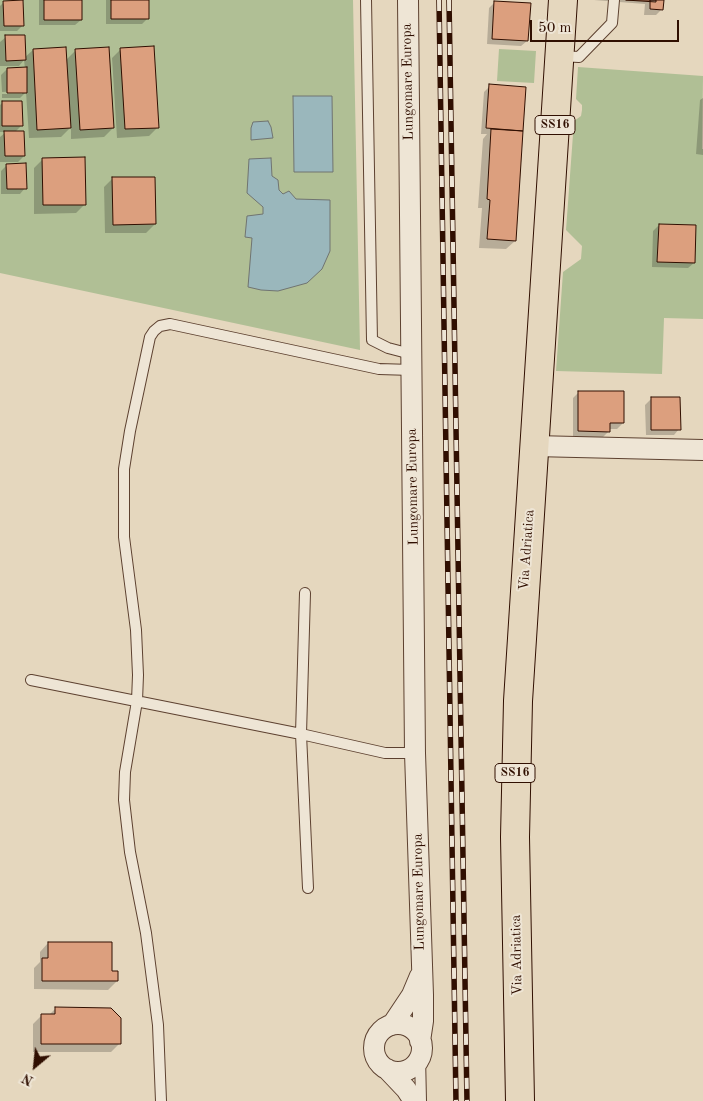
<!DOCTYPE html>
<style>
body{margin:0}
#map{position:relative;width:703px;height:1101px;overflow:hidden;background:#e5d7be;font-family:"Old Standard TT",serif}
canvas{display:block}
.north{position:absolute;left:10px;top:1041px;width:50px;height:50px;-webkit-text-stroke:4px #eee5d5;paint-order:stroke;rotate:208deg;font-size:14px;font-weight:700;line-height:20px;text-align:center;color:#300f01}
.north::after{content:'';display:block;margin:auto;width:18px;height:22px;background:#300f01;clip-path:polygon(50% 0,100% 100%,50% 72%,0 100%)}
.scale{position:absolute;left:530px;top:20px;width:149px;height:22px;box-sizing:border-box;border:2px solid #300f01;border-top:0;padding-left:6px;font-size:15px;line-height:18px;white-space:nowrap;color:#300f01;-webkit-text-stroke:4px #eee5d5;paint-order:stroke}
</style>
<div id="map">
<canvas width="703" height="1101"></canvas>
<div class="north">N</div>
<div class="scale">50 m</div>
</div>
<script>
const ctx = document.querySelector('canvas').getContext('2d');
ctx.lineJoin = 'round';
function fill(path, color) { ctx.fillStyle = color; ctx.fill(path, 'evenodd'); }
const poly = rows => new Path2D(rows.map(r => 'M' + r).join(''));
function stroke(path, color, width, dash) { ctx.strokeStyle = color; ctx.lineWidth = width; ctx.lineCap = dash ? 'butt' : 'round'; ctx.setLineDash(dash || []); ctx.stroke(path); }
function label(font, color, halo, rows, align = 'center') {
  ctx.font = font + ' "Old Standard TT",serif'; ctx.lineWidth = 4; ctx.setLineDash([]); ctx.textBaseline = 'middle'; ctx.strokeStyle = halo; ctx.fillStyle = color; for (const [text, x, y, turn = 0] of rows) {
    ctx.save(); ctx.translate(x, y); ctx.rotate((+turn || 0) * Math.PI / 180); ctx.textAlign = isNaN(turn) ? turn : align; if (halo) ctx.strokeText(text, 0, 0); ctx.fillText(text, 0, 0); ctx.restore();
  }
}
const green = poly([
 [0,0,353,0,360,350,0,273],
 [499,49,536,51,534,83,497,81],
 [578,67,703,76,702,149,703,149,703,319,664,318,662,374,556,371,563,272,581,259,582,246,566,230,574,121,581,116,582,110,582,105,576,99],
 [659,224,696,225,657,262]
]);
const water = poly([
 [293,96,332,96,333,172,294,172,293,96],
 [268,121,271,127,273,138,251,140,251,128,253,122,268,121],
 [271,158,272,176,278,180,279,190,283,194,289,191,296,199,330,200,330,251,322,269,307,283,278,291,261,290,248,287,252,238,245,237,247,216,263,214,263,207,247,193,249,159,271,158]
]);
const shadow = poly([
 [39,0,81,0,81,20,75,25,39,25],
 [106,0,148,0,148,18,142,24,106,24],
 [594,0,663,0,662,9,656,15,644,15,645,4],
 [4,2,23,25,17,31,0,31,0,6],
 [495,2,527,41,521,46,487,44,489,8],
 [6,37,24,58,33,50,66,60,76,50,113,128,104,137,71,139,71,127,61,137,29,138,26,92,20,98,2,98,2,94,22,94,22,91,2,92,1,75,7,69,25,69,24,60,19,66,0,66,0,42],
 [121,49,158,127,149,136,117,138,112,58],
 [490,86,525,88,515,241,506,249,479,248,482,208,478,208,483,139,487,134,481,134,484,92],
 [703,98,703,155,696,154,700,100],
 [3,102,21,126,15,132,24,156,18,162,0,162,0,137,6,132,0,132,0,105],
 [43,159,85,204,76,213,34,214,34,168],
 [7,165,25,188,20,194,1,194,1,171],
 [113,178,155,224,146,233,105,233,104,187],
 [659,225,694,263,688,268,652,267,653,231],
 [579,392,623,423,617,429,609,429,609,431,603,437,573,437,573,398],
 [651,399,679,429,674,435,646,435,645,405],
 [48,943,111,972,117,981,108,990,34,989,34,968,40,962,40,952],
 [55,1009,120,1043,111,1052,33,1052,33,1024,42,1015,49,1015]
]);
const building = poly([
 [23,0,24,26,4,26,3,1,23,0],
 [44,0,82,0,82,20,44,20,44,0],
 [111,0,149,0,149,19,111,19,111,0],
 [626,0,656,0,656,2,626,0],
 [650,0,664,0,663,10,650,9,650,0],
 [494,1,531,3,528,41,492,39,494,1],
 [5,35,25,35,26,60,6,61,5,35],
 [154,46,159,128,125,129,120,48,154,46],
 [66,47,71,128,37,130,33,49,66,47],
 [109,47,114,128,80,130,75,49,109,47],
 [27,67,27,93,7,93,7,68,27,67],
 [489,84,526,87,523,131,486,128,489,84],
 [2,101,22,101,23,126,2,126,2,101],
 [491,129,523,131,516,241,487,239,490,200,487,199,491,129],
 [4,131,24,131,25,156,5,156,4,131],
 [85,157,86,205,43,205,42,158,85,157],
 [26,163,27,189,7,189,6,164,26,163],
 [112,177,155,177,156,224,113,225,112,177],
 [659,224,696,225,695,263,657,262,659,224],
 [578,391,624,391,624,423,610,423,610,432,578,431,578,391],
 [651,397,680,397,681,430,651,430,651,397],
 [48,942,112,942,112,971,118,971,118,981,42,981,42,958,48,958,48,942],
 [55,1007,111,1008,121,1018,121,1044,41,1044,41,1014,55,1014,55,1007]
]);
const service = poly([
 [366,0,372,340,388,348,411,354],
 [560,56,579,57,612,23,614,0],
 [305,593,301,734,308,888],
 [31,680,301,734,385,753,415,753],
 [420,1056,421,1101],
 [161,1101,158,1025,146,933,130,852,124,800,125,772,137,701,138,675,136,630,124,537,124,469,130,431,150,337,154,331,160,326,170,324,379,369,412,370]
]);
const minor = poly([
 [408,0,415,753,423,995,423,1021,420,1041],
 [534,446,703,450],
 '374 1048a24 24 0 1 1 48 0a24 24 0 1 1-48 0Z',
 [392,1025,412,995,420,976],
 [387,1069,406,1089,414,1101]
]);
const primary = poly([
 [520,1101,515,837,518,701,563,0]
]);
const rail = poly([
 [439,0,456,1101],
 [449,0,467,1101]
]);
const shields = [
 [555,125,40],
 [515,773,40]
];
const shieldNames = [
 ["SS16",555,125],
 ["SS16",515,773]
];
const streetNames = [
 ["Lungomare Europa",408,82,-91],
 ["Lungomare Europa",413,487,-91],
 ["Via Adriatica",527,550,-86],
 ["Lungomare Europa",419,892,-91],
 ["Via Adriatica",517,955,-91]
];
fill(green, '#b0bf95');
fill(water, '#9ab7bc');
stroke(water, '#707471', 1);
fill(shadow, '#0003');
fill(building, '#dc9f7e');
stroke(building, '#300f01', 1);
stroke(service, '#5d4130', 12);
stroke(minor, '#5d4130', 22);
stroke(primary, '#300f01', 30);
stroke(service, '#eee5d5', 10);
stroke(minor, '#eee5d5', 20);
stroke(primary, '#e5d7be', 28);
stroke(rail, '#300f01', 5.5);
stroke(rail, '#eee5d5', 4, [11]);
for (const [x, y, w] of shields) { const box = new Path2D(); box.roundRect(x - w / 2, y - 9.5, w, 19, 4); ctx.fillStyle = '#eee5d5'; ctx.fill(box); stroke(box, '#300f01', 1); }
label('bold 12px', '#300f01', null, shieldNames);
label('14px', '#300f01', '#eee5d5', streetNames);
</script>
